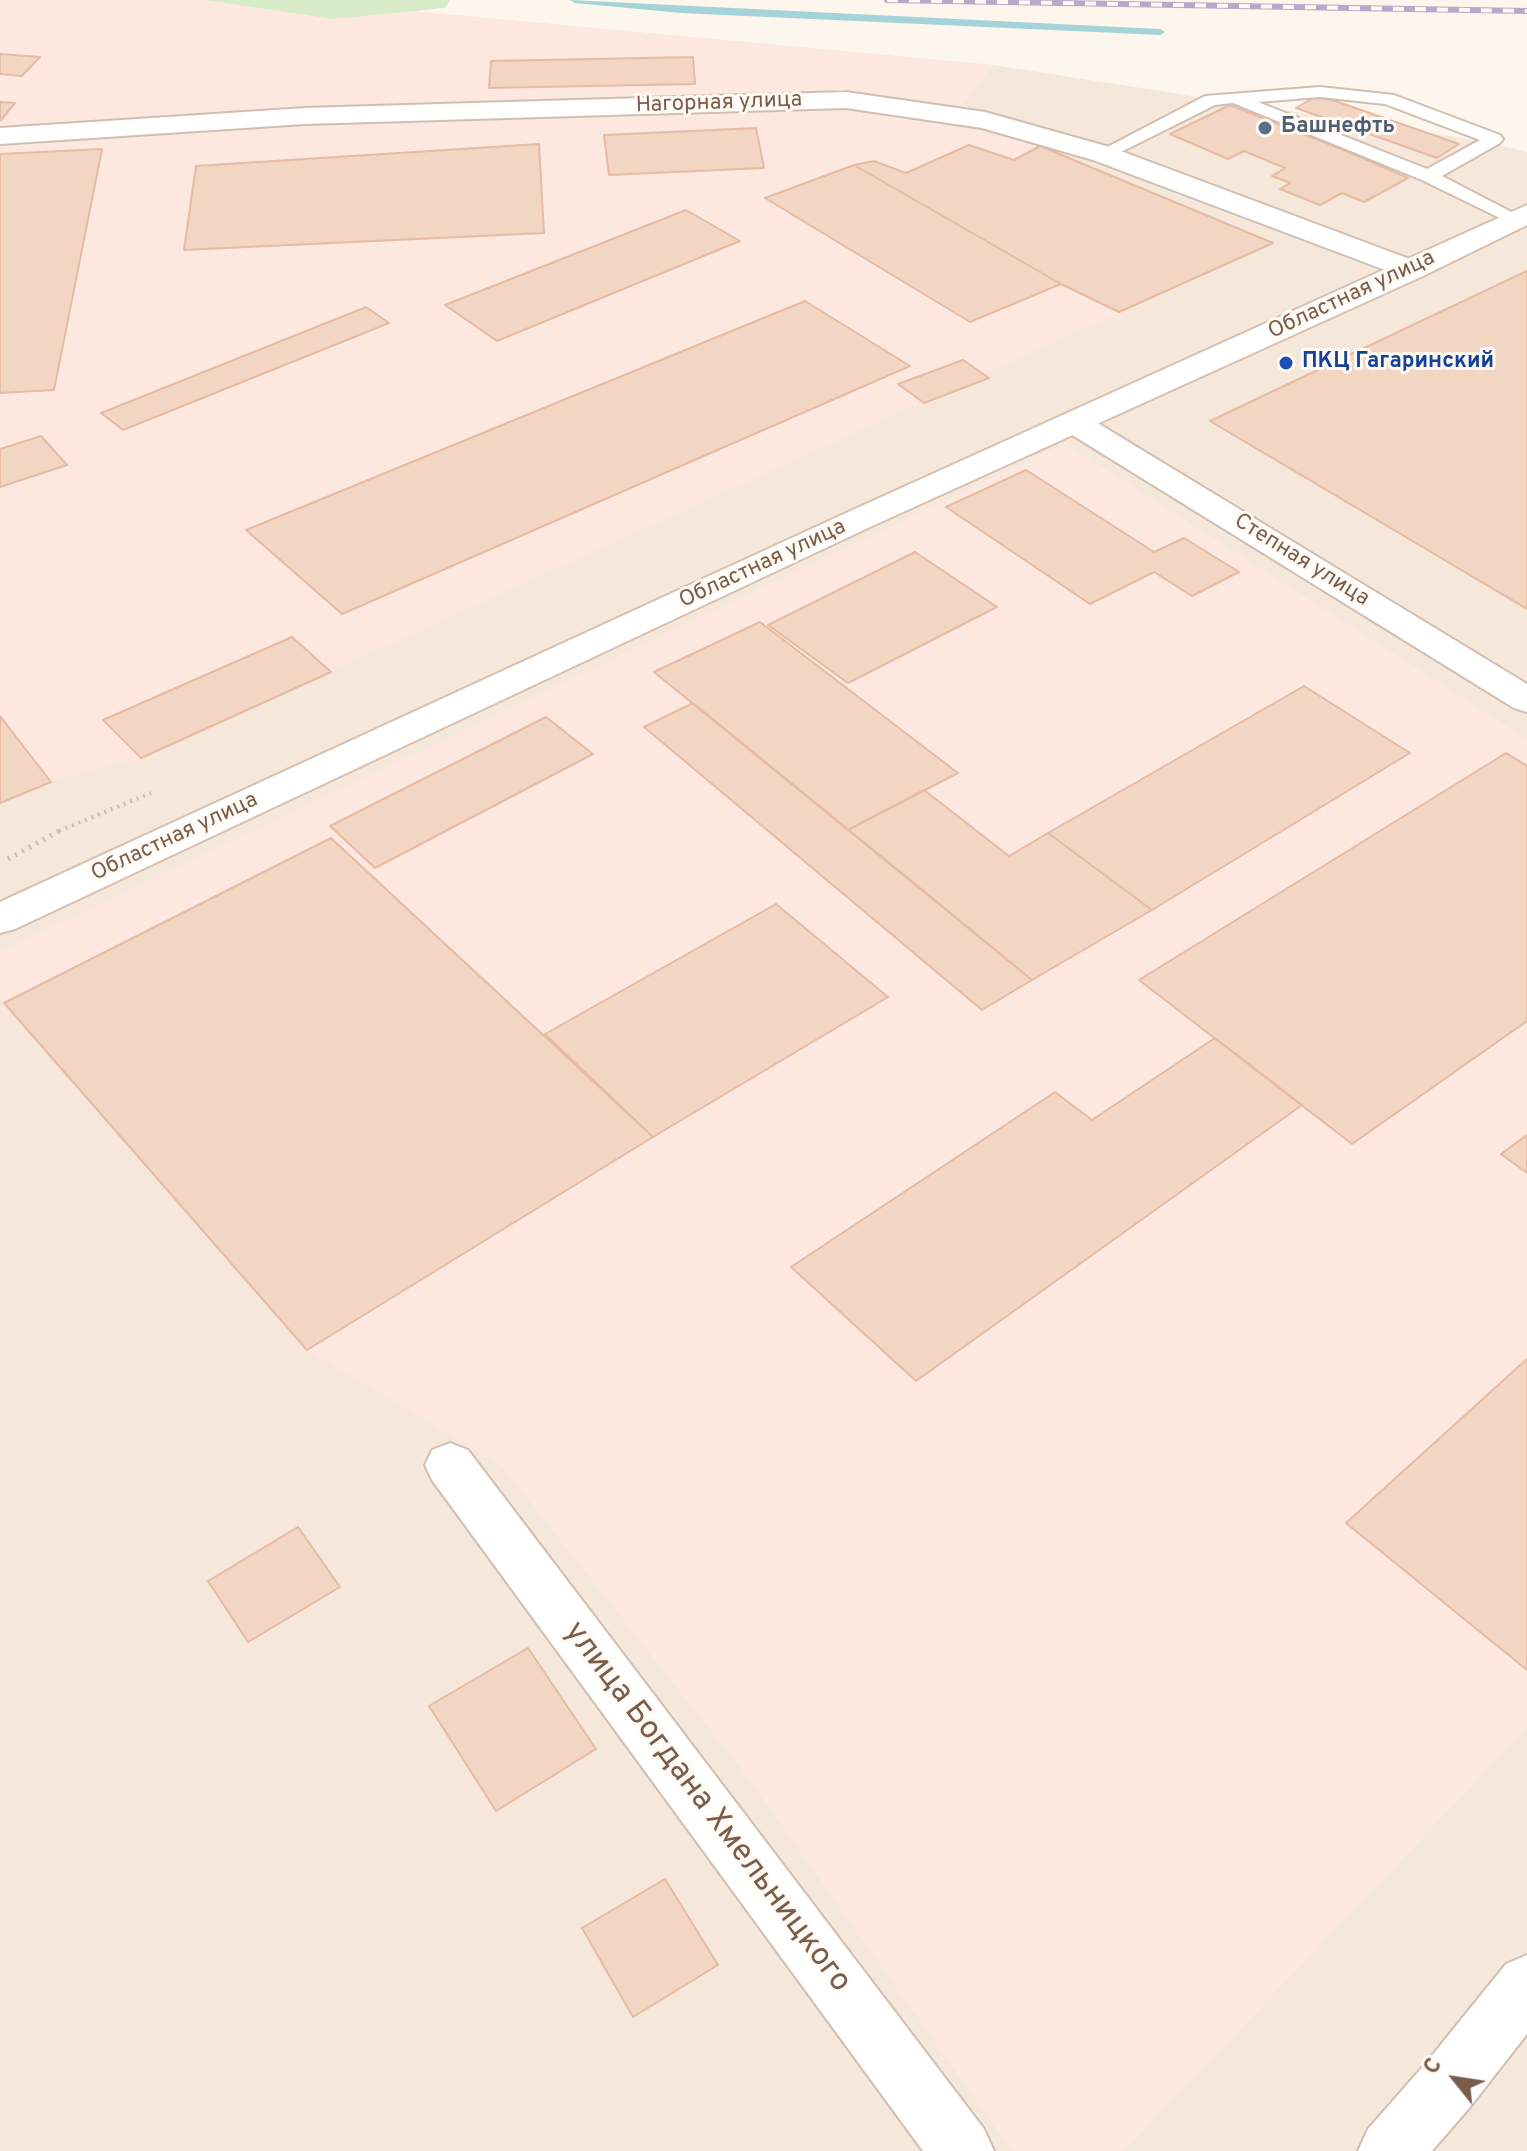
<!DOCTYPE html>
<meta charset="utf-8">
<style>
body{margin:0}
#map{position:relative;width:1527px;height:2151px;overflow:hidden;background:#fdf6ec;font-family:Overpass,sans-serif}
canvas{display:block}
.north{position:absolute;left:1415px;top:2039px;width:80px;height:80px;-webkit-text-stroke:6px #fffaf3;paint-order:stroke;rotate:300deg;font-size:22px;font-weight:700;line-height:32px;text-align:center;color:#7a5c4d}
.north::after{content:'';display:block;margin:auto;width:28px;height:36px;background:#7a5c4d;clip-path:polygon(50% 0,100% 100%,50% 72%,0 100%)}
</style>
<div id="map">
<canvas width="1527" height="2151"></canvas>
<div class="north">С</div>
</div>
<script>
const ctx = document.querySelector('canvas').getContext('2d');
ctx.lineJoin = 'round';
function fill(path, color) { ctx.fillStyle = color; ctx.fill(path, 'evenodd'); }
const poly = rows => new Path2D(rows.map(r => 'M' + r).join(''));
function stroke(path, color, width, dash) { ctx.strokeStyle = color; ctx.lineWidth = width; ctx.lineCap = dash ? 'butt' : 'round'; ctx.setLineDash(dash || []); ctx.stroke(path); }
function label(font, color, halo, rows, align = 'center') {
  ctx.font = font + ' Overpass,sans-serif'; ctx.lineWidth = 6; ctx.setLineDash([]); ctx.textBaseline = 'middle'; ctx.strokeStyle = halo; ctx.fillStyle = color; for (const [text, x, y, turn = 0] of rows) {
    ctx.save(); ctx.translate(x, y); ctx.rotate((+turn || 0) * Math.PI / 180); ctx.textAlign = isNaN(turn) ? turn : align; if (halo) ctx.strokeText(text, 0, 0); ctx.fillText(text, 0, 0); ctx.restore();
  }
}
const residential = poly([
 [0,0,292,0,993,65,1482,141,1527,152,1527,2151,0,2151]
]);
const commercial = poly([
 [0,0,292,0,993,65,948,125,1040,146,1273,243,141,758,51,782,0,803],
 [1065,443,1527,739,1527,1728,1124,2151,1012,2151,749,1779,502,1466,307,1350,0,998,0,951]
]);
const green = poly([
 [205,0,450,0,445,8,333,19]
]);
const stream = poly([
 [570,0,1160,29,1165,32,1160,35,681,13,575,3,570,0]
]);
const building = poly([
 [0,54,40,57,22,76,0,74,0,54],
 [693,57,695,84,489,88,491,61,693,57],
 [1318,95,1459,144,1437,158,1296,108,1318,95],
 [0,102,15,103,1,120,0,120,0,102],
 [1230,105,1346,151,1408,178,1364,202,1342,193,1320,205,1280,189,1290,183,1272,176,1285,168,1244,151,1228,159,1170,134,1230,105],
 [756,128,764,168,609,175,604,135,756,128],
 [539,144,544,233,184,250,196,166,539,144],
 [969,145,1014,160,1040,146,1273,243,1119,312,1061,284,854,165,874,161,906,173,969,145],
 [102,149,54,390,0,393,0,154,102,149],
 [854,165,1061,284,970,322,765,198,854,165],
 [686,210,740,241,497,341,445,305,686,210],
 [1527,271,1527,609,1210,421,1527,271],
 [805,301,910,366,342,614,246,530,805,301],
 [366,307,389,323,123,430,101,413,366,307],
 [963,360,989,378,924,403,898,384,963,360],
 [41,436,67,465,0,487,0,449,41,436],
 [1026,470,1154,552,1184,538,1239,572,1192,596,1154,572,1090,604,946,507,1026,470],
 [915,552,997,607,848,683,768,625,915,552],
 [760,622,958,773,848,830,654,672,760,622],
 [292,637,331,672,141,758,103,720,292,637],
 [1304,686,1410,753,1152,910,1048,833,1304,686],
 [693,703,931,897,1032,980,982,1010,644,727,693,703],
 [0,716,51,782,0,803,0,716],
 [546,717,593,754,375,868,330,826,546,717],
 [1506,753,1527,766,1527,1021,1352,1144,1139,980,1506,753],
 [924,790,1009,856,1048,833,1152,910,1032,980,848,830,924,790],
 [331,838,653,1137,307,1350,4,1003,331,838],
 [776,904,888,997,653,1137,545,1034,776,904],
 [1215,1038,1302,1105,916,1381,791,1267,1055,1092,1092,1120,1215,1038],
 [1527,1135,1527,1173,1501,1154,1527,1135],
 [1527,1359,1527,1670,1346,1523,1527,1359],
 [298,1527,340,1587,248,1642,208,1581,298,1527],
 [528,1648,596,1749,496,1811,429,1706,528,1648],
 [665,1879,718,1965,633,2017,582,1928,665,1879]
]);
const pathFar1 = poly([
 [59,831,151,793]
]);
const path = poly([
 [8,859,63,829]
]);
const service = poly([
 [1320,87,1394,95,1500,135,1503,139,1500,143,1442,176,1525,219,1516,225,1510,223,1422,180,1233,103,1215,105,1109,158,1103,159,1094,154,1205,96,1320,87],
 [1320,97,1385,104,1480,140,1427,169,1258,102,1320,97]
]);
const minor = poly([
 [846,92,985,112,1113,148,1423,264,1427,270,1423,276,1412,279,1401,276,1093,160,982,128,846,108,305,124,0,144,0,128,305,108,846,92],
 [450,1443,468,1450,984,2129,994,2151,923,2151,432,1480,425,1465,432,1450,450,1443],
 [1527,1955,1527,2034,1470,2107,1432,2151,1358,2151,1368,2129,1426,2063,1506,1964,1527,1955]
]);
const tertiary = poly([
 [1075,413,1086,416,1527,684,1527,712,1514,708,1064,430,1059,423,1064,416,1075,413]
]);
const secondary = poly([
 [1527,205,1527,225,1423,276,870,527,15,929,0,933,0,902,846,513,1527,205]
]);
const rail = poly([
 [887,0,1527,11]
]);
const markers = [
 [1265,128,8,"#5c6f8a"],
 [1286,363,8,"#1a4fb4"]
];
const farStreetnames = [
 ["Нагорная улица",719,104,-2],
 ["Областная улица",1352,296,-25],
 ["Степная улица",1301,561,32],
 ["Областная улица",763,565,-25],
 ["Областная улица",175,838,-25]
];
const farServicenames = [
 ["Башнефть",1281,128]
];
const farTransitnames = [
 ["ПКЦ Гагаринский",1302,363]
];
const nearStreetnames = [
 ["улица Богдана Хмельницкого",706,1808,53]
];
fill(residential, '#f5e8da');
fill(commercial, '#fde8e0');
fill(green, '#d8ecc9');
fill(stream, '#a5d3da');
fill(building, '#f3d5c3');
stroke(building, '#e6bba3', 2);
stroke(service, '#d1beb0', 4);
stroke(minor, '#d1beb0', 4);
stroke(tertiary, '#d1beb0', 4);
stroke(secondary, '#d6c0b0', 4);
stroke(pathFar1, '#d9b8a5', 4, [2, 5]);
stroke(path, '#d9b8a5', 5, [2, 6]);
fill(service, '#fff');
fill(minor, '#fff');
fill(tertiary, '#fff');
fill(secondary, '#fff');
stroke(rail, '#b9a8c9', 6);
stroke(rail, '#fffaf3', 4, [11]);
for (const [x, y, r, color] of markers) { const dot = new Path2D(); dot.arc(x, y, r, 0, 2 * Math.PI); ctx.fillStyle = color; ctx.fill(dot); stroke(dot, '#fffaf3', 3); }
label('22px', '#7a5c4d', '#fffaf3', farStreetnames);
label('bold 22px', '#4e5e75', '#fffaf3', farServicenames, 'left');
label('bold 22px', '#164399', '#fffaf3', farTransitnames, 'left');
label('32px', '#7a5c4d', '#fffaf3', nearStreetnames);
</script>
